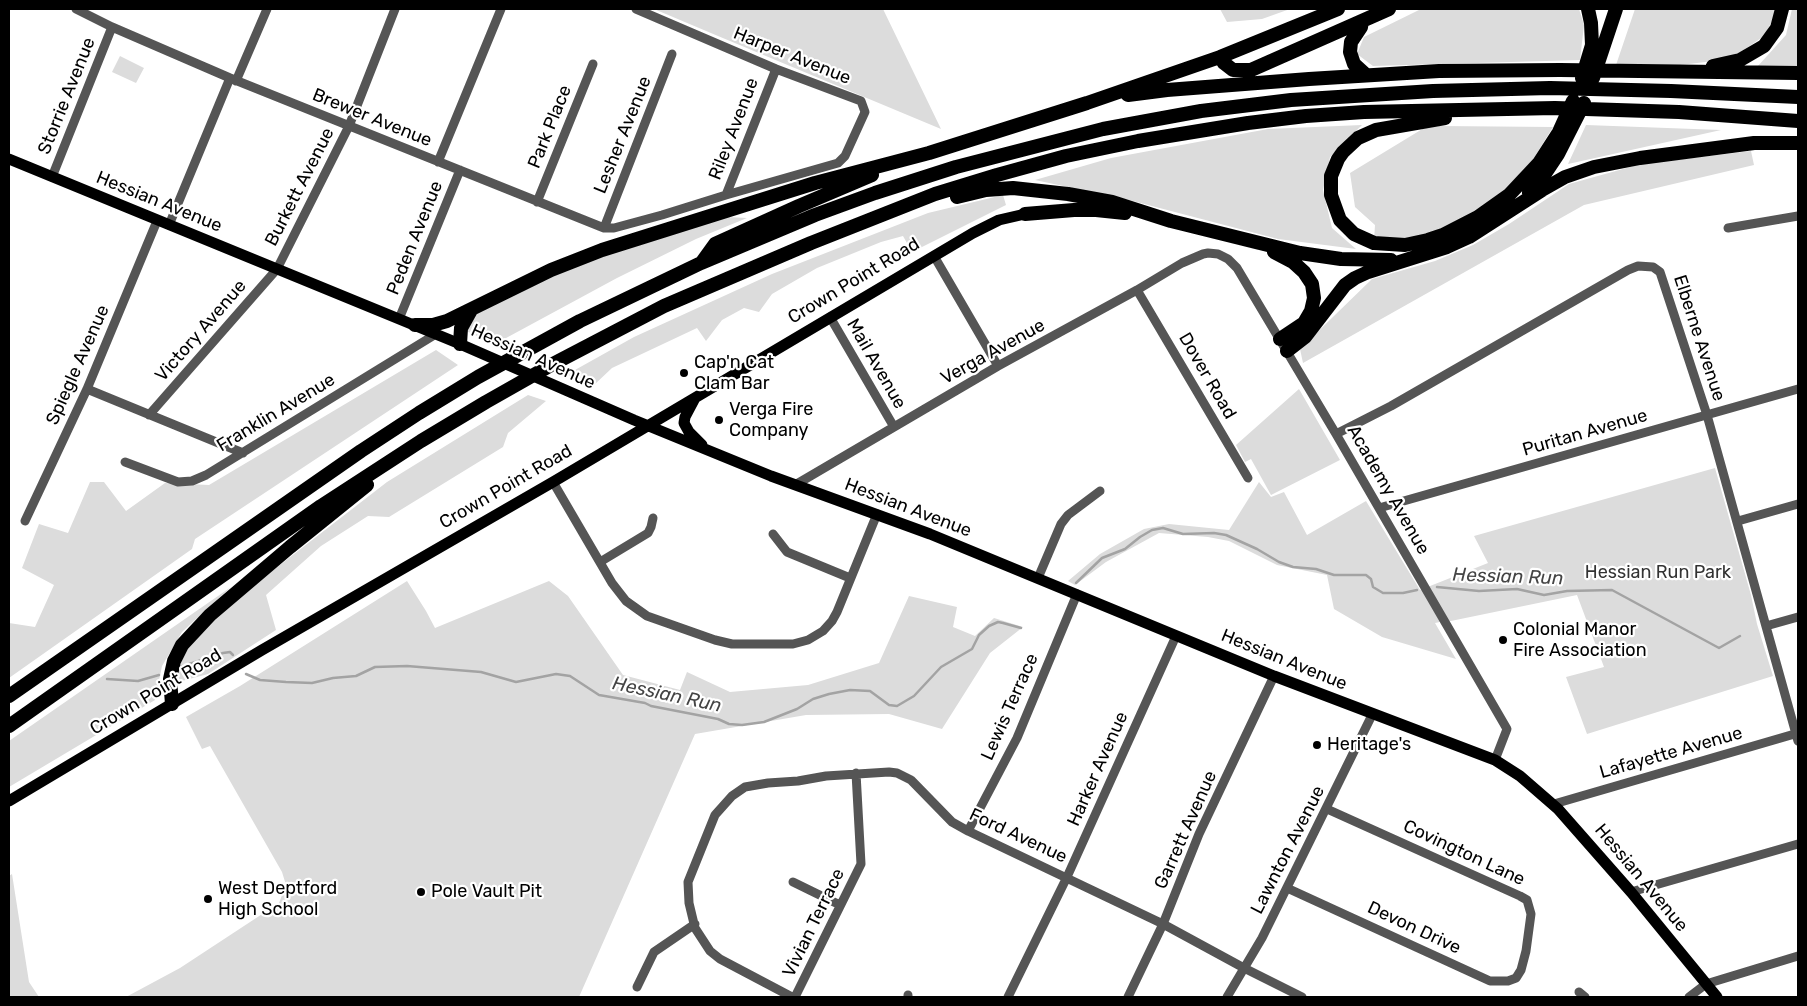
<!DOCTYPE html>
<style>
body{margin:0}
#map{position:relative;width:1807px;height:1006px;overflow:hidden;background:#fff;font-family:Rubik,sans-serif}
canvas{display:block}
.frame{position:absolute;inset:0;border:10px solid #000;pointer-events:none}
</style>
<div id="map">
<canvas width="1807" height="1006"></canvas>
<div class="frame"></div>
</div>
<script>
const ctx = document.querySelector('canvas').getContext('2d');
ctx.lineJoin = 'round';
function fill(path, color) { ctx.fillStyle = color; ctx.fill(path, 'evenodd'); }
const poly = rows => new Path2D(rows.map(r => 'M' + r).join(''));
function stroke(path, color, width, dash) { ctx.strokeStyle = color; ctx.lineWidth = width; ctx.lineCap = dash ? 'butt' : 'round'; ctx.setLineDash(dash || []); ctx.stroke(path); }
function label(font, color, halo, rows, align = 'center') {
  ctx.font = font + ' Rubik,sans-serif'; ctx.lineWidth = 4.5; ctx.setLineDash([]); ctx.textBaseline = 'middle'; ctx.strokeStyle = halo; ctx.fillStyle = color; for (const [text, x, y, turn = 0] of rows) {
    ctx.save(); ctx.translate(x, y); ctx.rotate((+turn || 0) * Math.PI / 180); ctx.textAlign = isNaN(turn) ? turn : align; if (halo) ctx.strokeText(text, 0, 0); ctx.fillText(text, 0, 0); ctx.restore();
  }
}
const green = poly([
 [654,9,883,9,941,129,718,36],
 [1220,9,1290,9,1262,19,1227,22],
 [1421,9,1579,9,1584,25,1580,60,1373,66,1357,54,1364,37],
 [1635,9,1778,9,1778,10,1764,36,1731,59,1680,65,1616,65],
 [1792,9,1798,9,1798,71,1757,67,1786,35],
 [120,56,144,68,136,83,112,72],
 [1362,125,1330,157,1323,190,1332,228,1356,249,1278,239,1129,200,1035,180,1111,158,1268,129],
 [1586,125,1721,130,1568,164],
 [1439,126,1553,127,1529,166,1495,201,1448,228,1396,242,1374,241,1375,225,1355,207,1350,173,1424,128],
 [1751,151,1754,165,1584,205,1303,363,1300,349,1372,279,1435,261,1473,245,1509,224,1569,184,1641,164],
 [1003,195,1006,205,912,252,903,236,881,242,817,268,772,294,759,312,744,308,722,320,706,341,697,328,612,368,594,385,566,375,634,337,772,274,928,213],
 [727,217,747,218,696,239,617,278,495,344,466,331,469,319,479,311,572,266],
 [436,350,458,365,195,539,192,549,9,678,9,623,35,627,54,585,22,568,39,524,68,533,90,482,104,482,126,511,165,483,209,485],
 [1299,389,1340,460,1271,495,1251,459,1245,462,1236,445],
 [528,395,546,401,508,433,503,447,389,517,368,516,321,546,266,595,276,630,208,674,182,681,176,678,186,648,206,625,245,592,387,482],
 [1715,468,1751,595,1757,624,1773,676,1587,734,1566,677,1604,667,1577,595,1446,622,1445,621,1435,623,1456,659,1382,637,1334,609,1327,575,1277,565,1229,541,1208,537,1159,533,1106,562,1075,585,1068,581,1100,554,1144,529,1169,524,1229,530,1259,482,1271,497,1284,492,1307,535,1366,501,1420,590,1488,563,1474,536],
 [407,581,426,611,435,628,549,581,568,596,623,675,680,690,687,672,730,692,808,685,879,663,909,596,957,607,953,627,975,636,994,618,1023,627,990,653,942,729,889,714,806,715,695,734,579,997,126,997,180,968,279,903,286,885,282,872,210,746,202,749,186,717,240,686],
 [231,587,182,632,162,666,155,700,9,787,9,741],
 [12,874,29,982,39,997,9,997,9,876]
]);
const stream = poly([
 [1076,583,1102,558,1125,549,1140,537,1152,530,1163,528,1183,534,1214,533,1226,535,1257,549,1279,562,1293,567,1316,569,1334,575,1366,575,1371,579,1373,587,1383,593,1403,593,1417,590],
 [1437,587,1479,591,1517,589,1544,595,1567,591,1612,590,1719,648,1740,636],
 [180,667,223,653,230,652,233,655],
 [246,674,260,680,286,682,312,683,333,678,356,676,375,667,407,666,481,672,516,682,556,674,570,676,599,695,645,703,651,706,718,719,729,724,742,725,764,722,797,709,813,699,829,694,850,690,870,691,889,705,897,706,914,696,941,667,972,649,979,635,989,626,998,622,1003,623,1021,628],
 [107,679,138,681,159,675]
]);
const minor = poly([
 [76,9,112,27,230,78,604,228,614,228,662,215,726,195,776,69],
 [636,9,776,69,861,101,865,112,845,156,838,163,726,195],
 [236,81,267,9],
 [438,162,501,9],
 [52,177,112,27],
 [537,202,593,64],
 [169,225,230,78],
 [604,228,672,54],
 [1728,228,1798,216],
 [934,256,998,366],
 [1137,290,1248,478],
 [830,317,894,427],
 [399,319,460,170],
 [87,389,243,453],
 [149,415,277,269,349,126,395,9],
 [1336,434,1391,406,1628,270,1638,266,1653,267,1660,272,1707,415,1798,741],
 [125,462,178,482,192,481,206,475,436,334],
 [553,482,612,583,626,601,647,616,715,640,732,644,793,644,808,640,823,631,832,621,837,612,877,514],
 [795,485,998,366,1137,290,1182,263,1203,254,1208,253,1218,254,1228,259,1237,268,1336,434,1507,729,1495,760],
 [1379,508,1798,389],
 [25,521,87,389,157,221],
 [1738,521,1798,504],
 [773,534,787,552,850,578],
 [600,562,648,533,651,527,653,518],
 [1038,578,1061,524,1068,515,1100,491],
 [1766,626,1798,617],
 [1554,804,1798,733],
 [968,831,1017,738,1077,594],
 [793,882,840,905],
 [1287,888,1490,981,1508,981,1516,978,1521,970,1526,951,1531,914,1527,900,1520,896,1327,809],
 [1631,892,1798,844],
 [637,987,654,952,695,924],
 [1579,992,1585,997],
 [908,995,908,997],
 [792,997,720,959,710,951,695,928,689,903,688,882,715,815,732,796,745,787,768,783,798,781,826,776,889,772,897,773,911,780,952,822,968,831,1163,924,1244,968,1302,997],
 [795,997,861,864,856,773],
 [1008,997,1067,877,1176,636],
 [1128,997,1163,924,1199,834,1274,676],
 [1227,997,1262,938,1372,715],
 [1689,997,1706,984,1798,956]
]);
const major = poly([
 [9,159,460,344,634,420,771,476,930,534,1274,676,1495,760,1520,776,1558,809,1631,892,1717,997],
 [694,400,685,417,684,423,689,432,702,445],
 [9,801,262,650,553,482,973,233,999,220,1025,214]
]);
const highway = poly([
 [1362,21,1361,27,1351,42,1350,52,1354,64,1366,75],
 [1220,57,1224,63,1233,70,1251,70,1389,9],
 [1713,66,1740,60,1764,46,1777,28,1782,9],
 [1582,78,1592,45,1591,23,1588,9],
 [1593,78,1616,9],
 [1128,95,1167,90,1309,79,1439,71,1560,70,1798,73],
 [1445,118,1376,130,1358,138,1343,152,1338,159,1331,176,1331,195,1340,220,1354,234,1374,243,1405,245,1428,240,1443,235,1478,217,1509,195,1539,163,1559,132,1573,101],
 [1529,193,1546,172,1558,154,1584,103],
 [957,197,986,190,1013,188,1068,194,1112,202,1171,221,1300,253,1341,259,1391,260],
 [1025,214,1074,210,1096,210,1125,213],
 [1274,252,1293,262,1304,272,1312,284,1314,298,1311,311,1304,323,1280,339],
 [702,262,715,244,799,206,872,175],
 [415,325,433,325,447,321,551,270,602,250,815,183,929,153,1087,103,1220,57,1338,9],
 [460,344,461,328,471,310],
 [1287,351,1305,337,1345,285,1355,278,1368,272,1447,247,1469,237,1542,190,1565,177,1594,167,1640,158,1754,143,1798,143],
 [9,696,361,451,419,413,478,377,580,321,701,263,815,215,875,193,956,167,1103,129,1201,111,1291,100,1433,91,1550,88,1671,91,1798,97],
 [172,704,170,679,174,661,182,645,210,615,290,547,367,485],
 [9,726,321,506,421,441,486,402,553,364,664,306,811,243,935,194,997,175,1066,156,1138,141,1248,123,1306,116,1364,112,1555,108,1679,112,1798,121]
]);
const markers = [
 [684,373,5,"#000"],
 [719,420,5,"#000"],
 [1503,640,5,"#000"],
 [1317,745,5,"#000"],
 [421,892,5,"#000"],
 [208,899,5,"#000"]
];
const streetNames = [
 ["Harper Avenue",792,56,22],
 ["Storrie Avenue",67,96,-68],
 ["Brewer Avenue",372,118,22],
 ["Park Place",550,127,-68],
 ["Riley Avenue",734,129,-69],
 ["Lesher Avenue",623,135,-68],
 ["Burkett Avenue",300,187,-63],
 ["Hessian Avenue",159,202,22],
 ["Peden Avenue",415,238,-68],
 ["Crown Point Road",854,281,-31],
 ["Victory Avenue",201,331,-49],
 ["Elberne Avenue",1699,338,72],
 ["Verga Avenue",993,352,-29],
 ["Hessian Avenue",533,357,24],
 ["Mail Avenue",876,364,60],
 ["Spiegle Avenue",78,365,-66],
 ["Dover Road",1207,376,60],
 ["Franklin Avenue",276,413,-31],
 ["Puritan Avenue",1585,433,-16],
 ["Crown Point Road",506,487,-30],
 ["Academy Avenue",1388,490,60],
 ["Hessian Avenue",908,508,21],
 ["Hessian Avenue",1284,660,22],
 ["Crown Point Road",156,692,-31],
 ["Lewis Terrace",1010,707,-66],
 ["Lafayette Avenue",1671,753,-16],
 ["Harker Avenue",1098,769,-66],
 ["Garrett Avenue",1186,830,-66],
 ["Ford Avenue",1018,836,25],
 ["Lawnton Avenue",1288,850,-63],
 ["Covington Lane",1464,853,25],
 ["Hessian Avenue",1641,878,50],
 ["Vivian Terrace",814,923,-64],
 ["Devon Drive",1414,928,25]
];
const poiNames = [
 ["Cap'n Cat",694,363],
 ["Clam Bar",694,384],
 ["Verga Fire",729,410],
 ["Company",729,431],
 ["Colonial Manor",1513,630],
 ["Fire Association",1513,651],
 ["Heritage's",1327,745],
 ["West Deptford",218,889],
 ["High School",218,910],
 ["Pole Vault Pit",431,892]
];
const parkNames = [
 ["Hessian Run Park",1658,573]
];
const waterNames = [
 ["Hessian Run",1508,577,2],
 ["Hessian Run",667,695,12]
];
fill(green, '#dcdcdc');
stroke(stream, '#a3a3a3', 2.5);
stroke(minor, '#555', 9);
stroke(major, '#000', 11);
stroke(highway, '#000', 14);
for (const [x, y, r, color] of markers) { const dot = new Path2D(); dot.arc(x, y, r, 0, 2 * Math.PI); ctx.fillStyle = color; ctx.fill(dot); stroke(dot, '#fff', 2); }
label('18px', '#000', '#fff', streetNames);
label('18px', '#000', '#fff', poiNames, 'left');
label('18px', '#333', '#fff', parkNames);
label('italic 19px', '#444', '#fff', waterNames);
</script>
